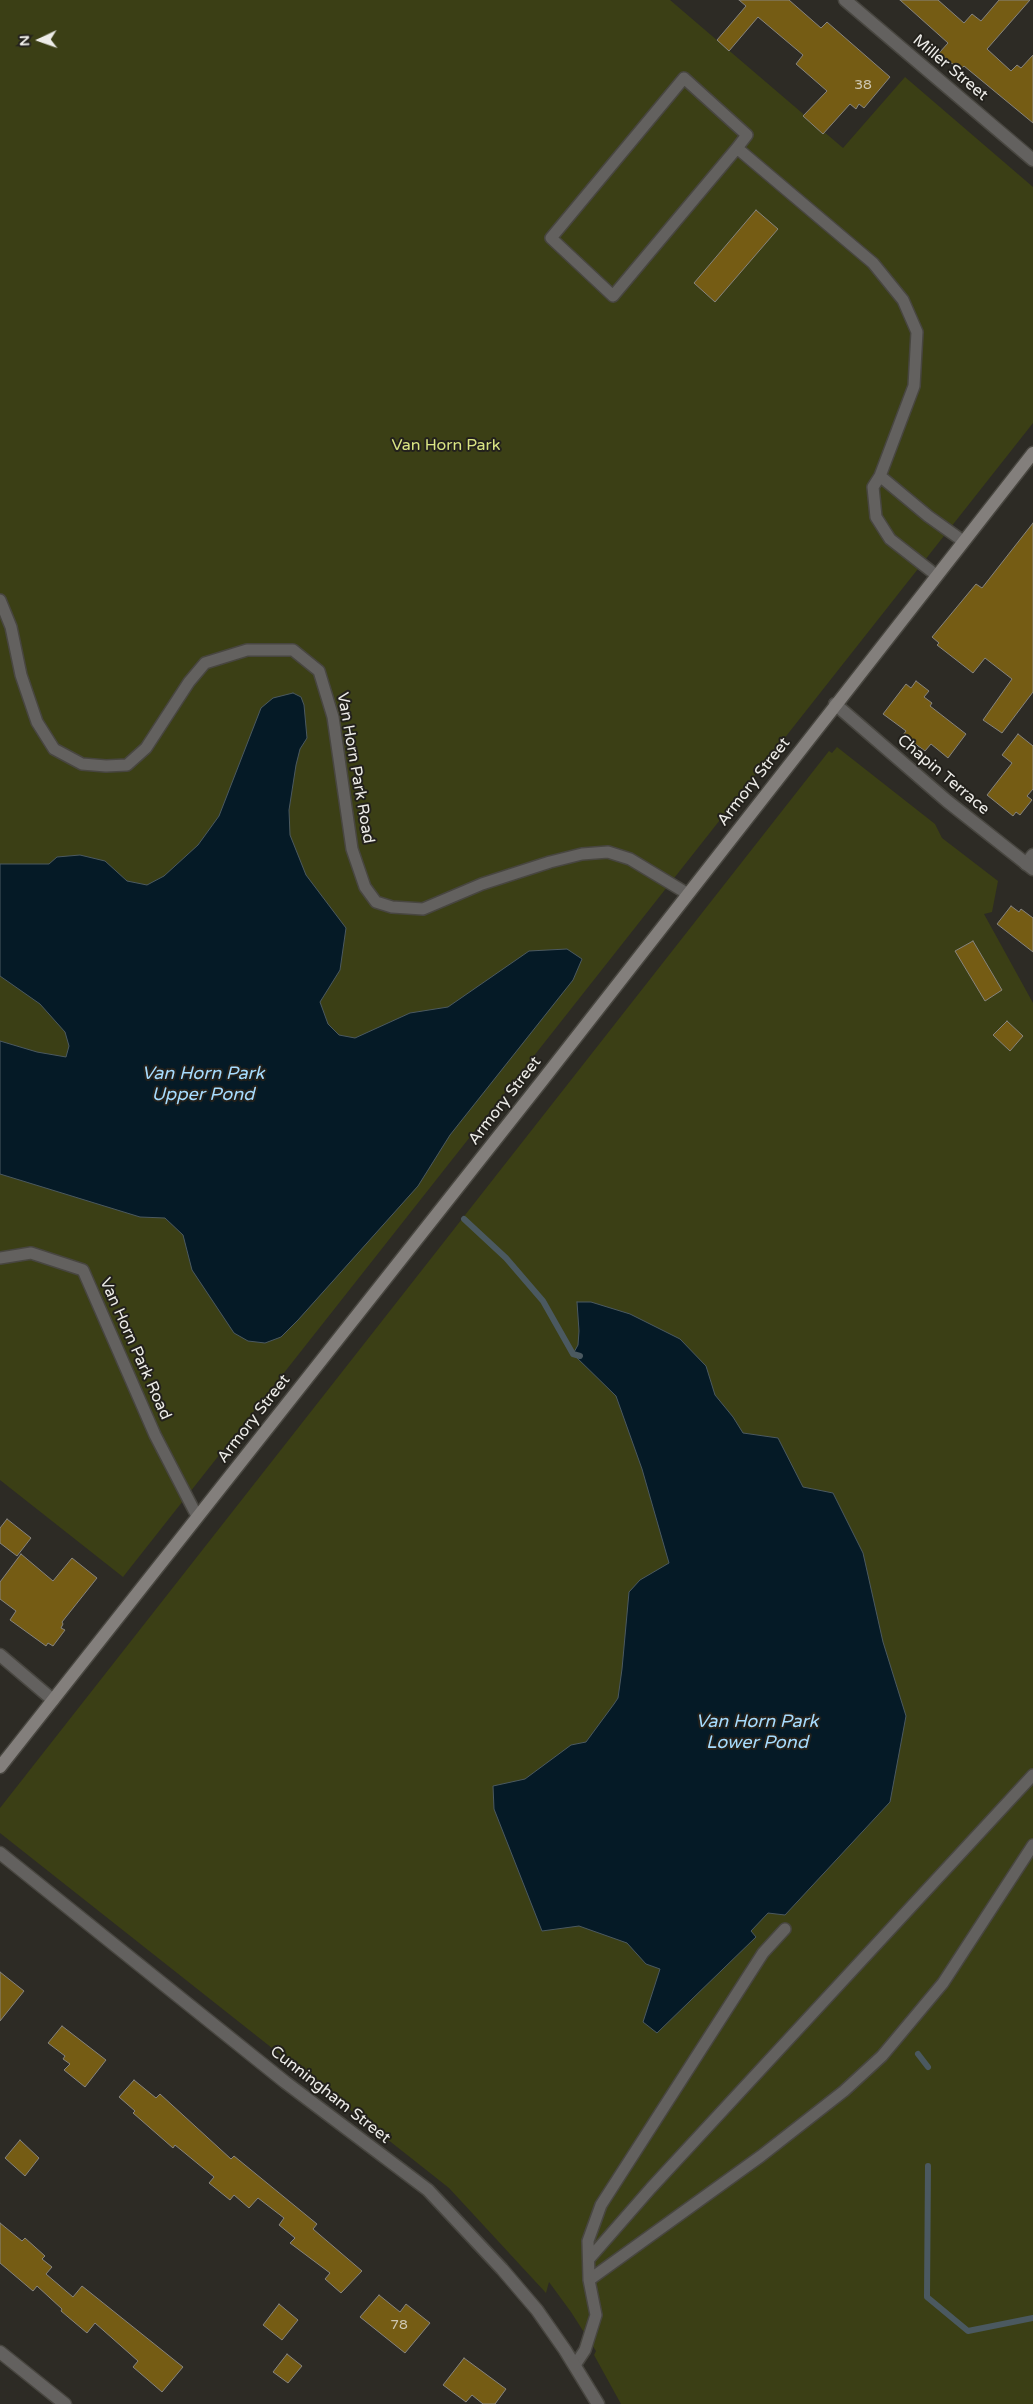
<!DOCTYPE html>
<style>
body{margin:0}
#map{position:relative;width:1033px;height:2404px;overflow:hidden;background:#2d2b25;font-family:"Varela Round",sans-serif}
canvas{display:block}
.north{position:absolute;left:15px;top:15px;width:50px;height:50px;-webkit-text-stroke:4px #23211c;paint-order:stroke;rotate:267deg;font-size:14px;font-weight:700;line-height:20px;text-align:center;color:#edece8}
.north::after{content:'';display:block;margin:auto;width:18px;height:22px;background:#edece8;clip-path:polygon(50% 0,100% 100%,50% 72%,0 100%)}
</style>
<div id="map">
<canvas width="1033" height="2404"></canvas>
<div class="north">N</div>
</div>
<script>
const ctx = document.querySelector('canvas').getContext('2d');
ctx.lineJoin = 'round';
function fill(path, color) { ctx.fillStyle = color; ctx.fill(path, 'evenodd'); }
const poly = rows => new Path2D(rows.map(r => 'M' + r).join(''));
function stroke(path, color, width, dash) { ctx.strokeStyle = color; ctx.lineWidth = width; ctx.lineCap = dash ? 'butt' : 'round'; ctx.setLineDash(dash || []); ctx.stroke(path); }
function label(font, color, halo, rows, align = 'center') {
  ctx.font = font + ' "Varela Round",sans-serif'; ctx.lineWidth = 4; ctx.setLineDash([]); ctx.textBaseline = 'middle'; ctx.strokeStyle = halo; ctx.fillStyle = color; for (const [text, x, y, turn = 0] of rows) {
    ctx.save(); ctx.translate(x, y); ctx.rotate((+turn || 0) * Math.PI / 180); ctx.textAlign = isNaN(turn) ? turn : align; if (halo) ctx.strokeText(text, 0, 0); ctx.fillText(text, 0, 0); ctx.restore();
  }
}
const green = poly([
 [0,0,670,0,843,148,905,77,1033,187,1033,423,123,1577,0,1480],
 [837,747,935,824,942,838,998,881,992,912,984,914,1033,1003,1033,2404,621,2404,594,2355,596,2351,571,2312,549,2282,546,2293,449,2188,0,1833,0,1808,829,751,832,753]
]);
const water = poly([
 [293,693,301,697,304,705,307,738,300,749,296,765,289,810,290,835,306,875,346,928,340,970,320,1002,328,1024,339,1035,355,1038,410,1013,448,1007,529,951,567,949,582,959,573,980,450,1135,418,1186,298,1320,281,1337,265,1343,248,1341,234,1333,192,1270,183,1235,165,1218,140,1217,0,1174,0,1041,37,1052,66,1057,69,1046,65,1032,40,1004,0,976,0,864,49,864,57,857,80,855,105,861,127,881,147,885,164,876,198,845,219,816,261,708,273,698,293,693],
 [577,1302,591,1302,630,1314,680,1339,706,1366,715,1395,733,1417,743,1433,778,1438,803,1487,833,1493,863,1553,883,1642,906,1716,890,1802,785,1915,768,1913,751,1931,756,1937,657,2033,643,2022,660,1969,646,1964,627,1943,579,1926,542,1931,494,1809,493,1786,525,1779,571,1745,586,1742,614,1704,618,1698,622,1669,629,1592,640,1580,669,1563,642,1469,616,1396,573,1354,578,1345,579,1331,577,1302]
]);
const stream = poly([
 [464,1219,506,1258,543,1301,573,1354,580,1356],
 [918,2054,928,2067],
 [928,2166,927,2297,968,2331,1033,2318]
]);
const building = poly([
 [739,0,789,0,821,28,827,22,890,77,864,108,859,104,856,109,850,104,823,134,803,116,827,91,796,64,803,55,758,17,729,51,717,40,746,6,739,0],
 [900,0,938,0,964,23,972,14,981,21,999,0,1030,0,987,49,1011,71,1017,65,1021,68,1033,55,1033,123,964,66,960,70,939,53,948,43,900,0],
 [756,210,778,229,715,302,694,283,756,210],
 [1033,523,1033,692,1002,733,983,720,1012,679,985,658,973,673,937,645,939,643,932,637,976,584,982,588,1033,523],
 [916,681,929,691,924,697,932,703,930,706,966,734,948,758,931,744,925,751,903,735,906,731,883,714,906,684,911,688,916,681],
 [1018,734,1033,746,1033,789,1027,796,1032,800,1020,815,1016,812,1013,816,987,795,1012,763,1002,755,1018,734],
 [1011,906,1019,912,1021,909,1033,918,1033,952,997,924,1011,906],
 [973,941,1002,990,985,1001,955,951,973,941],
 [1007,1021,1023,1036,1010,1051,993,1035,1007,1021],
 [7,1519,31,1538,17,1556,0,1543,0,1528,7,1519],
 [21,1554,53,1581,72,1558,97,1578,62,1622,63,1624,61,1628,65,1630,53,1646,48,1643,46,1646,10,1620,16,1611,0,1599,0,1582,21,1554],
 [0,1972,24,1991,0,2021,0,1972],
 [62,2026,106,2060,85,2087,64,2070,70,2064,63,2059,65,2056,48,2043,62,2026],
 [134,2080,156,2098,160,2094,231,2159,234,2156,317,2224,313,2229,362,2271,341,2293,325,2279,330,2273,290,2243,295,2238,279,2225,284,2218,258,2198,249,2208,234,2195,230,2200,209,2183,214,2177,175,2145,173,2148,133,2113,135,2111,119,2097,134,2080],
 [20,2140,39,2158,25,2176,5,2158,20,2140],
 [0,2223,22,2241,25,2238,45,2256,42,2259,52,2267,46,2274,73,2297,82,2286,183,2367,162,2392,133,2367,138,2361,95,2323,87,2333,61,2311,62,2309,37,2286,33,2291,0,2263,0,2223],
 [379,2295,400,2312,406,2304,430,2323,405,2353,360,2317,379,2295],
 [279,2304,298,2320,282,2340,263,2325,279,2304],
 [287,2354,302,2366,288,2383,273,2372,287,2354],
 [464,2358,506,2389,495,2404,483,2404,472,2395,466,2402,443,2385,464,2358]
]);
const service = poly([
 [737,148,613,296,551,238,684,78,747,135,737,148,873,263,903,300,917,332,914,386,880,476,873,487,876,517,890,539,936,575],
 [880,476,928,516,963,541],
 [0,600,11,627,21,675,37,722,54,749,82,764,106,766,127,765,146,748,189,682,205,663,247,650,293,650,319,671,333,717,352,849,365,887,376,902,392,907,423,909,482,884,550,862,582,854,608,852,630,859,688,894],
 [0,1258,31,1253,83,1270,155,1435,197,1516],
 [589,2259,651,2188,1033,1775],
 [589,2280,761,2156,844,2091,882,2056,943,1983,1033,1845],
 [575,2365,585,2350,596,2315,589,2280,588,2241,601,2205,763,1953,785,1929]
]);
const minor = poly([
 [845,0,1033,160],
 [1026,864,1033,855],
 [0,1655,53,1700],
 [0,1853,285,2082,428,2190,502,2269,537,2310,565,2350,598,2404],
 [0,2352,65,2404]
]);
const tertiary = poly([
 [835,704,947,801,1033,869]
]);
const secondary = poly([
 [0,1767,542,1081,1033,453]
]);
const numberNames = [
 ["38",863,85],
 ["78",399,2325]
];
const streetNames = [
 ["Miller Street",950,68,40],
 ["Van Horn Park Road",355,768,80],
 ["Chapin Terrace",943,775,40],
 ["Armory Street",754,782,-52],
 ["Armory Street",505,1101,-52],
 ["Van Horn Park Road",135,1349,66],
 ["Armory Street",254,1419,-52],
 ["Cunningham Street",330,2095,38]
];
const parkNames = [
 ["Van Horn Park",446,446]
];
const waterNames = [
 ["Van Horn Park",203,1074],
 ["Upper Pond",203,1095],
 ["Van Horn Park",757,1722],
 ["Lower Pond",757,1743]
];
fill(green, '#3b3f15');
fill(water, '#051a26');
stroke(water, '#4b5960', 1);
stroke(stream, '#4b5960', 6);
fill(building, '#755c14');
stroke(building, '#87847e', 1);
stroke(service, '#484640', 14);
stroke(minor, '#484640', 15);
stroke(tertiary, '#484640', 15);
stroke(secondary, '#484640', 15);
stroke(service, '#63615f', 11);
stroke(minor, '#63615f', 12);
stroke(tertiary, '#63615f', 12);
stroke(secondary, '#837f7c', 12);
label('14px', '#cfc8b3', null, numberNames);
label('16px', '#edece8', '#23211c', streetNames);
label('16px', '#d9e483', '#23211c', parkNames);
label('italic 18px', '#a7dcfe', '#23211c', waterNames);
</script>
